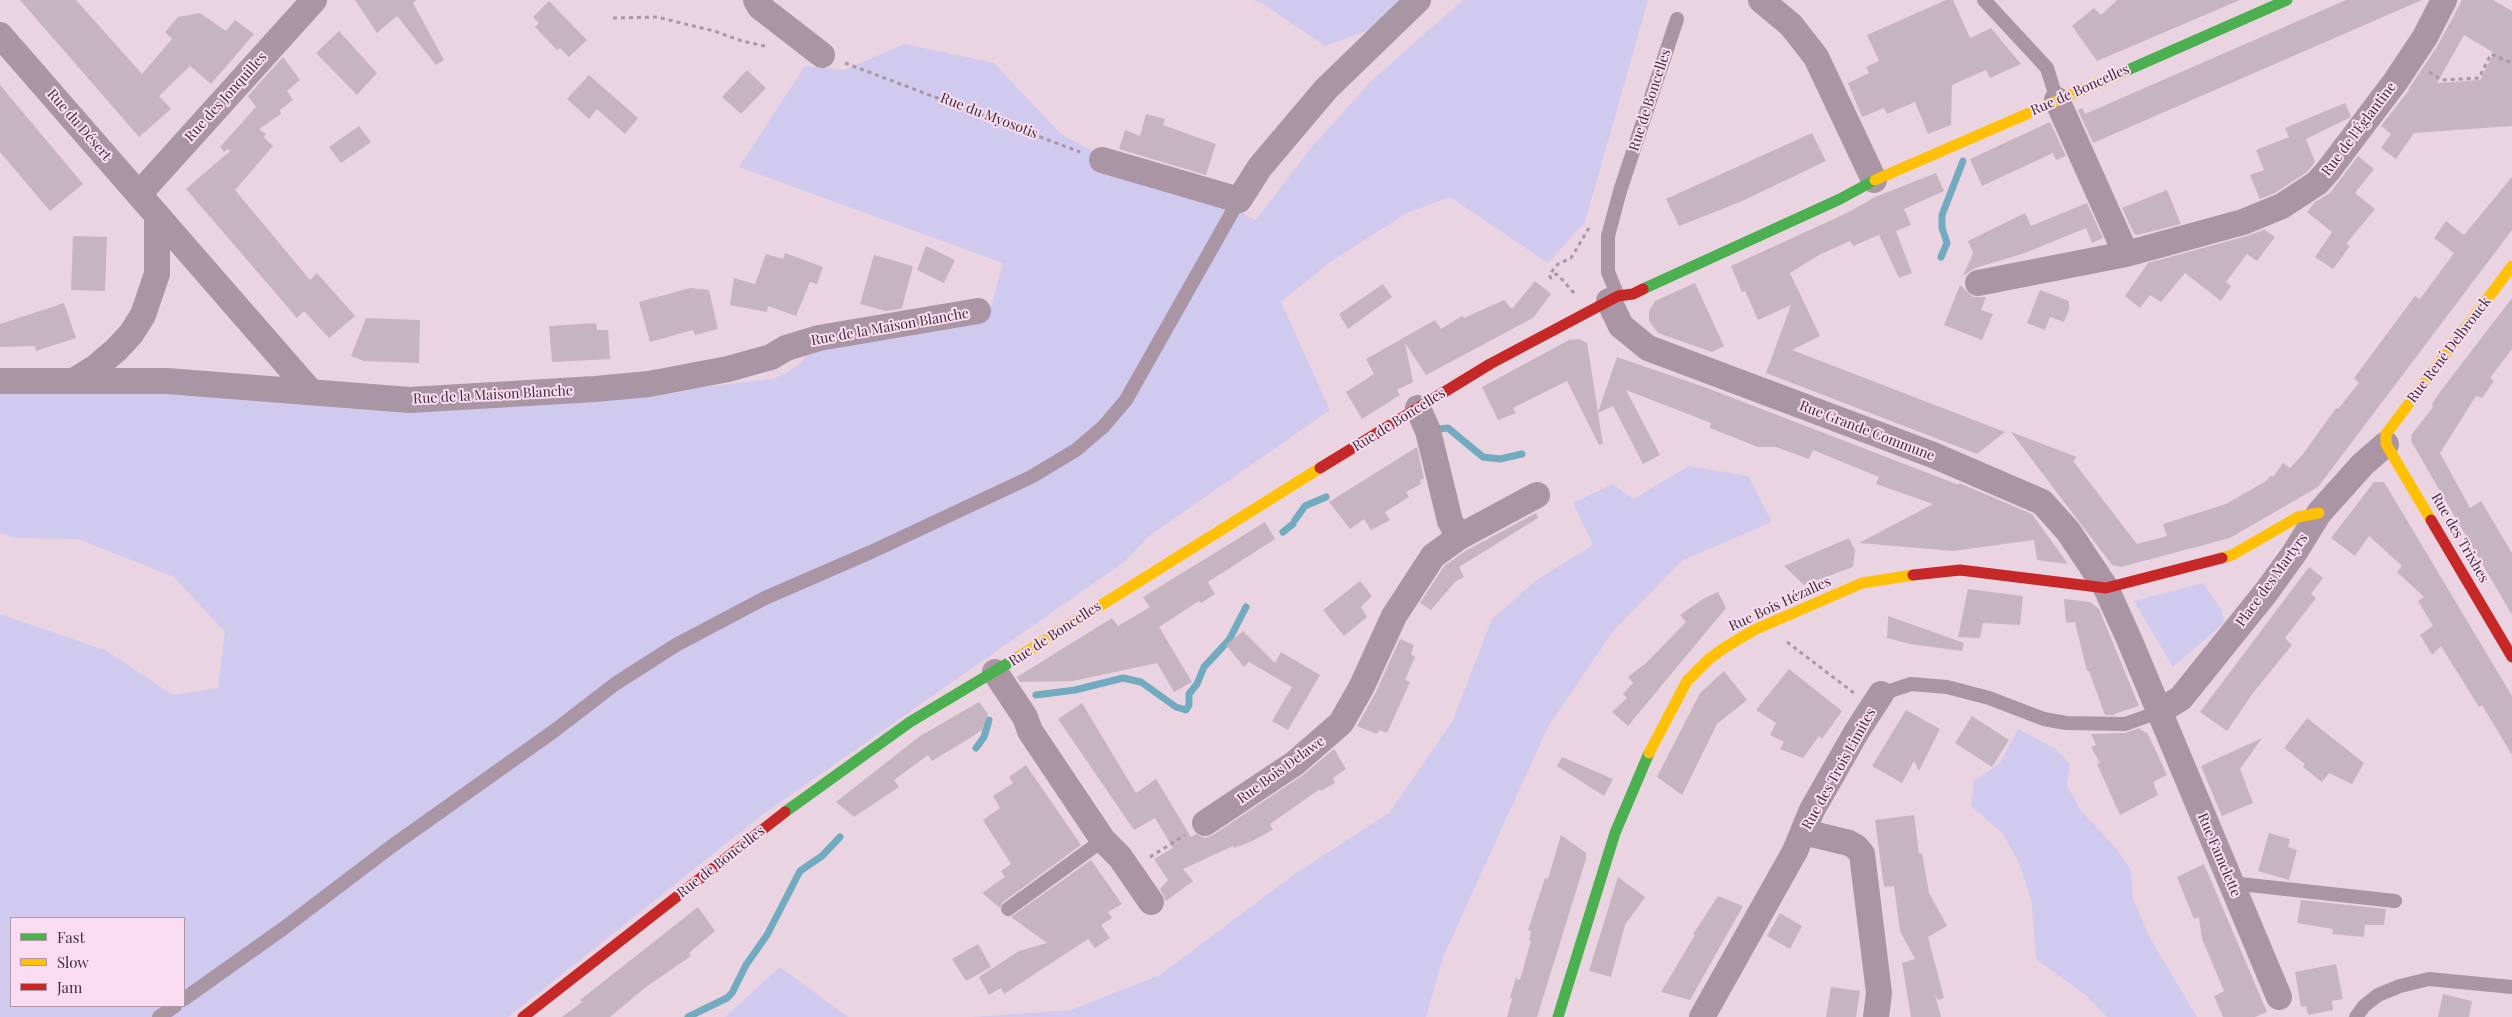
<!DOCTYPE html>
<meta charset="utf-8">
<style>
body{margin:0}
#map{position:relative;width:2512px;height:1017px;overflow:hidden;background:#ead4e2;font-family:"Playfair Display",serif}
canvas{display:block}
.legend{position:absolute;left:10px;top:917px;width:175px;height:90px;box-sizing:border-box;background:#fadcf0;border:1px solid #af97a7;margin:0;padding:6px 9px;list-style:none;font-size:15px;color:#3e2f39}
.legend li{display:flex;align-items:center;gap:10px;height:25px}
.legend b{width:25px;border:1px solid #af97a7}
</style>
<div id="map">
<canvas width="2512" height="1017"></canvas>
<ul class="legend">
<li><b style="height:6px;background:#4caf50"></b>Fast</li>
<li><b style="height:6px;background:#ffc107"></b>Slow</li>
<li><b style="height:6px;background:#c62828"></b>Jam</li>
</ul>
</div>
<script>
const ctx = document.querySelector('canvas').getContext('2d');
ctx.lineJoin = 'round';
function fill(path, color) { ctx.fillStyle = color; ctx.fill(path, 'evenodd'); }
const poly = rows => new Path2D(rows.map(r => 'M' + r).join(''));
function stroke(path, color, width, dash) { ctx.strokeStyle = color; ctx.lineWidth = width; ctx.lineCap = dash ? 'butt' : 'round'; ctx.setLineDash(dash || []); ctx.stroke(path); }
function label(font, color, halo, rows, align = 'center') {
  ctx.font = font + ' "Playfair Display",serif'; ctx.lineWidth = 4; ctx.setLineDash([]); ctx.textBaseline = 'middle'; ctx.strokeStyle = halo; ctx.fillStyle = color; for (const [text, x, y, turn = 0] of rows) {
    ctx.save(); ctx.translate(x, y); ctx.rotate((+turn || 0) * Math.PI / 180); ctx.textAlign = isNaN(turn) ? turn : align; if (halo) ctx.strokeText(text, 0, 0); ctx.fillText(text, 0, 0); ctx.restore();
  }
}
const green = poly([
 [1253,0,1399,0,1372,29,1325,46,1262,3],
 [1463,0,1648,0,1585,222,1548,263,1450,197,1407,213,1330,262,1281,302,1330,410,1149,536,1124,562,762,815,508,1017,0,1017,0,614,107,651,173,695,218,688,225,632,174,577,78,539,16,538,0,533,0,393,645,394,772,379,787,373,802,362,812,348,986,316,992,304,1003,263,739,167,805,66,844,70,905,44,994,63,1061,134,1098,154,1222,202,1256,220,1311,148,1371,81],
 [11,918,184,918,184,1006,11,1006],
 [1689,466,1748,476,1772,522,1683,560,1613,631,1548,727,1443,957,1426,1017,972,1017,1071,1010,1160,975,1296,873,1389,813,1452,722,1492,619,1538,579,1593,545,1573,503,1613,484,1633,499],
 [2203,583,2221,609,2225,622,2173,667,2134,601],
 [2018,729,2056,749,2070,764,2067,785,2081,811,2116,848,2131,870,2133,899,2151,940,2197,1017,2107,1017,2087,996,2036,959,2032,903,2018,860,2002,833,1971,806,1974,781,2000,763],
 [780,967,848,1017,725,1017]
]);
const stream = poly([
 [1941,257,1947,243,1942,228,1942,215,1963,161],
 [1439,429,1448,428,1483,457,1500,459,1522,454],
 [1295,520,1305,506,1326,497],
 [1283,532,1293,524],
 [1036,695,1075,690,1123,678,1141,682,1176,707,1186,710,1189,705,1189,694,1197,684,1204,667,1229,640,1246,607],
 [976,748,984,737,989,720],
 [688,1017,727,998,732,993,746,965,767,935,800,871,822,856,840,837]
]);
const building = poly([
 [20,0,76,0,142,74,172,39,165,32,178,17,200,13,226,31,235,20,254,34,211,84,190,66,159,96,171,109,139,137],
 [355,0,416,0,413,3,444,60,436,65,397,16,377,33],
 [1946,0,1953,0,1970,38,1991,28,2021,64,1990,78,1986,70,1952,85,1951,125,1928,134,1915,102,1887,114,1884,108,1862,117,1848,83,1869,73,1866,67,1879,61,1867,35],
 [2117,0,2240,0,2097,61,2072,26,2094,8,2101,15],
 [2346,0,2422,0,2093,143,2078,110,2082,108,2085,114],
 [2462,0,2493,0,2512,11,2512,126,2414,133,2396,159,2381,148,2391,134,2381,126,2410,89,2408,90,2438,45],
 [2464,35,2494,53,2480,80,2437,83],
 [549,1,587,40,569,57,560,48,557,50,535,27,539,23,533,17],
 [339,31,377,73,357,95,316,53],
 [283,57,300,80,287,91,293,100,280,110,281,114,259,129,266,134,264,137,273,146,235,190,310,280,317,273,355,316,329,338,304,311,297,318,186,189,230,151,228,149,224,152,220,147,256,107,248,96],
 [747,70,766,88,741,114,722,97],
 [589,75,638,118,625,134,597,109,589,119,567,99],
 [0,85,83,184,50,211,0,152],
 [2345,103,2351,116,2349,118,2306,139,2315,162,2307,172,2275,193,2260,199,2250,175,2264,170,2256,150,2289,137,2285,128],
 [1146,114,1165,119,1163,125,1216,144,1206,175,1119,149,1125,130,1140,136],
 [2050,122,2066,156,2056,160,2053,153,1982,186,1970,159],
 [359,126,371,142,341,163,329,147],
 [1812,133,1826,161,1740,202,1679,226,1666,199],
 [2358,156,2374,169,2355,193,2375,209,2346,244,2350,246,2333,269,2315,257,2332,232,2307,212,2315,202,2330,193],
 [1936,173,1944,191,1904,209,1911,225,1896,231,1912,273,1899,278,1879,235,1853,246,1850,241,1819,255,1790,273,1820,336,1792,350,2005,432,1977,454,1766,373,1791,305,1758,320,1745,291,1742,292,1731,266,1847,213,1875,197],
 [2512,177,2512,230,2318,487,2230,538,2121,567,2112,565,2011,432,2077,457,2073,461,2137,544,2167,536,2163,524,2226,504,2266,481,2270,476,2273,477,2283,463,2290,468,2303,454,2336,408,2338,409,2359,383,2354,378,2415,296,2420,299,2454,253,2434,238,2446,221,2464,235],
 [2167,190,2181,224,2137,235,2134,234,2122,208],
 [2087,203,2103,238,2092,243,2086,228,2025,253,1975,268,1963,276,1973,253,1968,241,2025,213,2031,226],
 [2266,229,2265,230,2275,237,2257,261,2247,254,2226,282,2231,286,2221,301,2185,273,2161,302,2150,295,2140,308,2125,296,2148,263,2247,236],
 [73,236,107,237,105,291,71,290],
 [926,246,955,260,944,283,917,270],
 [785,253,823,267,817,284,810,282,796,316,768,306,767,312,730,305,734,278,755,284,766,254,783,259],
 [874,255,913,266,902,308,899,309,886,311,860,304],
 [1535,281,1551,294,1533,318,1426,375,1405,343,1413,382,1397,390,1400,395,1362,419,1346,392,1374,374,1366,359,1435,320,1441,329,1462,316,1464,318,1504,300,1512,309],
 [1695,283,1724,346,1712,352,1658,333,1649,321,1649,311,1655,301],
 [1383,284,1392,297,1348,329,1339,314],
 [1960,285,1973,297,1986,297,1981,310,1993,314,1982,340,1944,325],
 [690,288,709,290,718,329,695,335,693,330,650,342,639,302],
 [2040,290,2069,301,2069,309,2064,322,2050,317,2045,330,2027,323],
 [2512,298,2512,349,2490,378,2494,381,2482,398,2476,396,2440,453,2470,508,2481,501,2512,553,2512,615,2411,441,2412,434,2433,407,2432,404,2440,392],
 [64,303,76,338,36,351,35,346,0,347,0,324],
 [366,318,420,320,419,363,364,361,351,356],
 [596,323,597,330,608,330,610,359,552,362,549,326],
 [1579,339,1587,343,1598,412,1617,357,1707,388,1959,485,1959,483,2032,514,2068,564,2037,560,2034,540,1953,551,1859,543,1933,504,1876,484,1879,477,1813,450,1809,459,1776,447,1758,447,1710,428,1711,423,1626,390,1660,455,1643,464,1613,406,1598,413,1603,444,1599,445,1567,381,1513,408,1516,413,1498,420,1482,387,1569,340],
 [1417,447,1424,478,1420,481,1421,484,1406,492,1409,497,1385,512,1390,520,1371,530,1364,519,1350,529,1329,502],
 [2374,482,2384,482,2512,696,2512,755,2482,705,2479,707,2441,646,2432,655,2420,635,2433,626,2418,601,2424,597,2397,572,2402,566,2369,536,2355,556,2331,538],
 [1536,513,1538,518,1459,567,1464,577,1456,581,1431,610,1420,603,1444,566,1467,550],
 [1265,522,1275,539,1208,582,1215,594,1201,603,1199,601,1159,627,1192,682,1174,692,1157,663,1073,681,1020,682,1017,677,1112,618,1118,626,1150,607,1143,597],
 [1849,538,1855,550,1853,567,1804,585,1784,566],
 [2309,567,2323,578,2311,594,2316,598,2285,638,2292,645,2253,693,2227,731,2200,712],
 [1360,581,1372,596,1361,607,1367,617,1344,636,1323,610],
 [1968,589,2023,596,2020,625,1983,623,1980,638,1958,637],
 [1718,592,1726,608,1628,726,1612,712,1627,698,1623,694,1633,683,1628,677,1646,663,1686,622,1680,615,1703,599],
 [2064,599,2090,602,2099,609,2139,706,2114,714,2116,715,2105,715,2089,671,2087,671,2075,622,2066,623],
 [1888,616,1964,643,1962,651,1910,644,1887,638],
 [1243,631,1275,663,1281,652,1320,675,1288,730,1272,721,1292,687,1249,662,1244,667,1226,645],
 [1400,639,1414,645,1411,654,1415,657,1405,680,1410,682,1387,733,1379,730,1377,734,1357,726,1375,694],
 [1789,669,1842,711,1822,739,1819,736,1803,758,1780,749,1784,742,1770,735,1776,723,1756,710],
 [1724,671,1747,700,1717,724,1682,795,1657,777,1700,693],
 [979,702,988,714,982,730,970,738,932,761,928,755,894,780,899,787,854,817,836,802,920,736],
 [1082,703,1136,793,1156,779,1191,837,1196,834,1205,838,1213,835,1303,775,1334,749,1346,769,1333,778,1335,783,1321,791,1320,789,1270,824,1273,830,1250,842,1234,848,1233,846,1183,869,1193,881,1166,901,1160,889,1168,880,1154,859,1173,848,1155,818,1134,830,1058,719],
 [1906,710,1940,729,1919,771,1914,761,1902,783,1872,766],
 [1972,716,2009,740,1992,767,1955,743],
 [2307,718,2364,763,2352,784,2329,773,2322,782,2303,767,2305,764,2284,748],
 [2139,728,2148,734,2167,775,2153,782,2158,795,2120,815,2097,764,2100,763,2091,747,2096,745,2091,734,2125,733],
 [2262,738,2240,769,2253,803,2222,816,2201,766],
 [1562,757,1613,779,1604,796,1557,766],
 [1026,765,1081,845,1003,902,1000,908,982,893,1005,877,1001,871,1011,864,983,820,1000,808,993,796,1013,783,1009,777],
 [1914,815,1919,854,1922,853,1929,893,1947,926,1928,937,1944,998,1938,1000,1935,995,1941,1017,1911,1017,1902,963,1915,959,1900,931,1894,886,1884,887,1882,872,1875,820],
 [2269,833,2290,839,2288,847,2297,850,2289,880,2258,871],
 [1561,835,1586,853,1586,859,1537,1017,1507,1017,1512,999,1510,997,1516,978,1520,980,1531,941,1529,940,1531,931,1528,930,1545,878,1548,879],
 [1091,860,1122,904,1108,912,1112,918,1101,925,1110,938,1095,948,1088,939,1004,994,1001,988,989,995,979,977,1019,951,1047,943,1011,917],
 [2204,864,2267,1012,2255,1017,2223,1017,2214,996,2224,991,2202,939,2199,917,2194,919,2177,877],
 [1618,877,1645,897,1625,925,1611,977,1589,971],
 [1718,896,1743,906,1690,1000,1661,992,1695,935,1693,934],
 [2301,900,2386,909,2384,925,2365,925,2364,937,2332,934,2333,929,2297,923],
 [698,907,715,931,689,953,691,956,646,987,610,1017,562,1017,582,1002,580,1000],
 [1780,913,1802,926,1790,949,1767,936],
 [978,944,991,967,966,981,952,959],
 [2336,964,2343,999,2332,1001,2333,1010,2308,1015,2306,1006,2301,1007,2295,972],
 [1831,987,1860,991,1856,1017,1826,1017],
 [2443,994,2472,1001,2469,1017,2438,1017]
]);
const path = poly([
 [613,18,657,17,714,31,742,41,769,47],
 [845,63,1080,152],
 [2429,72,2442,80,2479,78,2491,54,2512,63],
 [1574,293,1559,276,1556,274,1551,278,1549,275,1558,264,1571,258,1589,228],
 [1787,642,1854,693],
 [1150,857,1185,835]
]);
const lane = poly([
 [1984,0,2047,68,2057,100],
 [1618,296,1608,272,1608,236,1620,191,1677,19],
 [1881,694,1911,684,1947,687,1989,698,2044,719,2066,723,2125,724,2159,712],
 [2231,883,2395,901],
 [1008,909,1103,840],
 [184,999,284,928,392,846,554,731,615,684,676,645,765,598,871,552,1031,477,1076,450,1103,427,1126,400,1239,200],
 [159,1017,175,1006],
 [2356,1017,2364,1006,2378,995,2400,986,2429,979,2512,987]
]);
const street = poly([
 [756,0,760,7,822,55],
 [1761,0,1791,25,1816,57,1874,180],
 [0,35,311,392],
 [2057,100,2126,254],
 [1102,160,1239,200,1260,167,1326,89,1418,0],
 [139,194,314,0],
 [1978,283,2126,254,2243,222,2282,206,2317,183,2327,172,2395,82,2425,37,2444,0],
 [1609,301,1621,326,1648,348,1933,455,2042,502,2068,531,2106,588,2129,639,2279,997],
 [75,380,96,367,116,350,131,334,143,315,157,274,157,215],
 [0,381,167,381,410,400,595,389,649,384,728,369,771,357,786,348,819,338,978,311],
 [1418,408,1428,431,1450,521,1459,537],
 [995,672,1025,717,1030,731,1103,840,1120,857,1151,902],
 [2159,712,2181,698,2267,591,2295,552,2319,513,2363,464,2386,444],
 [1205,823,1295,763,1341,723,1361,688,1394,616,1433,556,1459,537,1537,495],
 [1804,832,1849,843,1856,847,1862,854,1879,993,1876,1017],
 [1702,1017,1795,851,1812,810,1857,731,1881,694]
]);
const fast = poly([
 [2121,73,2287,0],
 [1643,289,1840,199,1875,180],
 [785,812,910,722,1020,656],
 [1558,1017,1615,833,1649,753]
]);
const slow = poly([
 [1875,180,2121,73],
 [2431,520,2386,444,2386,434,2512,266],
 [2222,558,2232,555,2298,517,2319,513],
 [1020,656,1320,468],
 [1649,753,1687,681,1709,659,1724,648,1754,630,1862,583,1913,575]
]);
const jam = poly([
 [1320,468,1490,364,1618,296,1633,294,1643,289],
 [2431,520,2512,657],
 [1913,575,1960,570,2106,588,2222,558],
 [523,1017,785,812]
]);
const streetNames = [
 ["Rue de Boncelles",2080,90,-24],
 ["Rue des Jonquilles",226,97,-48],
 ["Rue de Boncelles",1650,100,-72],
 ["Rue du Myosotis",989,116,21],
 ["Rue du Désert",79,125,49],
 ["Rue de l'Églantine",2359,129,-53],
 ["Rue de la Maison Blanche",890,327,-10],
 ["Rue René Delbrouck",2449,350,-53],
 ["Rue de la Maison Blanche",493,395,-3],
 ["Rue de Boncelles",1399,420,-32],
 ["Rue Grande Commune",1867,431,21],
 ["Rue des Trixhes",2460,538,60],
 ["Place des Martyrs",2272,580,-54],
 ["Rue Bois Hézalles",1780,604,-25],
 ["Rue de Boncelles",1055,634,-33],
 ["Rue des Trois Limites",1839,769,-61],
 ["Rue Bois Delawe",1281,770,-36],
 ["Rue Famelette",2219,855,67],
 ["Rue de Boncelles",721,862,-38]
];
fill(green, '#d0caee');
stroke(stream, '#72aabf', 7);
fill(building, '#c6b5c0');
stroke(path, '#a997a3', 3, [4, 4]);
stroke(lane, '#aa95a4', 14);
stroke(street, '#aa95a4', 26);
stroke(fast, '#4caf50', 11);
stroke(slow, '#ffc107', 11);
stroke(jam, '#c62828', 11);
label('14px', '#3e2f39', '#fadcf0', streetNames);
</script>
